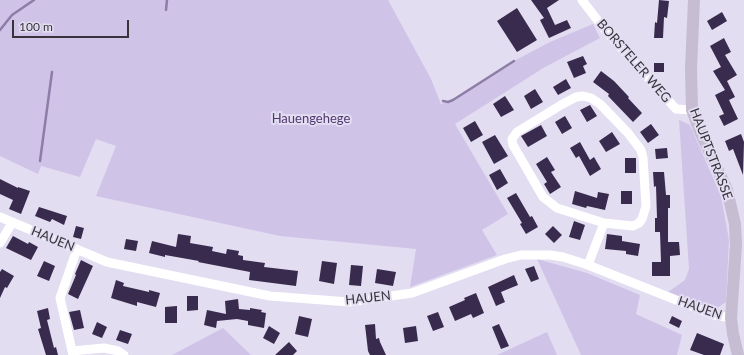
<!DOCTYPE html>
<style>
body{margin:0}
#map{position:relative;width:744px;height:355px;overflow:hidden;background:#e3ddf1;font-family:Lato,sans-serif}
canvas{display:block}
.scale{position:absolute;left:12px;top:20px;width:117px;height:18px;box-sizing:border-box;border:2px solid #37343c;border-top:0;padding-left:5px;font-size:12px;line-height:14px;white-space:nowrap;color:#37343c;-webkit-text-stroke:3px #e3ddf1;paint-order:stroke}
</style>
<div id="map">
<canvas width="744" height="355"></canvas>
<div class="scale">100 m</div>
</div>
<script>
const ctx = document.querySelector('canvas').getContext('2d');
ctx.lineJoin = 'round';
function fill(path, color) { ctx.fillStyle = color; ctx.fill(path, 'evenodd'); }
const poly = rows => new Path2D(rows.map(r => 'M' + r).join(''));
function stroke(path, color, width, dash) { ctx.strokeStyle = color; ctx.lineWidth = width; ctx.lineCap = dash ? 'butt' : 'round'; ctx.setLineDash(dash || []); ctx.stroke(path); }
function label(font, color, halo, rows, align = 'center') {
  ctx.font = font + ' Lato,sans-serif'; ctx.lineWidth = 4; ctx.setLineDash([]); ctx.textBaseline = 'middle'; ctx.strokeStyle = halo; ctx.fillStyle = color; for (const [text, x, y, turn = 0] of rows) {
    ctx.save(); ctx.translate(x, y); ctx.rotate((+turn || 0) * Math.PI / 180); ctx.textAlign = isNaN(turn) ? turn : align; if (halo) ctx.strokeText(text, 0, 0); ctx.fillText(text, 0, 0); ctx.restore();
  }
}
const green = poly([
 [0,0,388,0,431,79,441,104,453,99,514,61,550,42,593,24,600,38,545,67,455,124,508,214,482,230,497,255,410,287,416,249,280,236,96,196,116,146,96,139,80,177,41,166,38,174,0,156],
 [679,120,690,125,721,196,729,240,726,302,714,310,668,292,685,280,689,269],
 [537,259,587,273,640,295,636,314,682,335,677,355,581,355],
 [223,328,251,355,172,355],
 [547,332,557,355,497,355]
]);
const stream = poly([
 [166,10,167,0],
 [0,30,12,15,34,0],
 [443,101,448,102,453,100,514,61],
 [40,161,52,72]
]);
const building = poly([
 [531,0,559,0,547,8,555,25,567,20,571,28,549,38,540,20,544,18],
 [659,0,669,1,667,18,664,17,663,38,654,38,655,22,657,23],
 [517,8,537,40,517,52,497,21],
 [722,12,727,21,712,30,707,21],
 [724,38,731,52,725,55,737,75,727,81,735,97,729,100,738,119,724,126,719,116,724,114,715,95,725,90,713,71,721,67,710,46],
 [583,56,587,64,583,66,586,73,574,78,567,62],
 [654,63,664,63,664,72,654,72],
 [601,71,614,81,629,97,628,98,642,113,633,122,608,96,609,94,593,82],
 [566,79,571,88,558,95,553,87],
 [535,89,543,102,531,109,524,96],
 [505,96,514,110,501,117,493,104],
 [590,105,597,116,587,122,580,110],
 [565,116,572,128,562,134,555,122],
 [475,121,483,135,471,142,463,128],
 [651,124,659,135,648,143,640,132],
 [541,125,547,136,528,147,521,136],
 [612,132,620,144,606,152,599,141],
 [741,134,744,142,743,175,733,149,729,151,725,141],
 [495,135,508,156,494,164,482,142],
 [580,142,590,160,594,157,601,169,590,176,579,156,576,158,570,148],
 [667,148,668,158,656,159,655,149],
 [547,157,555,170,551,172,561,187,550,194,544,184,547,182,536,164],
 [625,158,636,158,636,173,625,173],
 [500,169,508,183,497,190,489,175],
 [653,172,664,172,666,195,670,195,670,208,668,208,668,242,679,242,680,255,670,256,670,276,652,276,652,262,661,262,660,232,655,232,655,218,657,218,656,186,654,187],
 [0,179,18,188,18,187,30,191,21,214,9,209,13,200,0,194],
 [575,191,597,198,598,192,609,194,605,210,587,206,586,208,572,204],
 [621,191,632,191,632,204,621,204],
 [516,193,530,217,532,216,538,227,526,234,520,224,522,223,507,198],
 [39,207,67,216,64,225,52,219,50,222,35,216],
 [574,221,585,225,580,240,569,237],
 [76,226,84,228,81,239,73,237],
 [553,226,562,235,554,243,545,234],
 [178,234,191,236,190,243,213,247,212,251,226,254,227,249,239,251,238,255,243,256,243,260,265,263,264,267,298,271,296,286,249,280,250,272,198,262,199,261,165,255,165,257,149,253,152,241,176,247],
 [607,234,622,236,622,241,640,244,638,256,626,254,626,251,605,249],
 [13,236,28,244,29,242,38,247,31,260,6,248],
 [126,239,138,241,136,251,124,249],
 [81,260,93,266,78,299,68,294,76,275,75,274],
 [44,261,55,266,49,281,37,276],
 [322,261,337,263,334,284,319,281],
 [351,265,363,266,361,286,349,285],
 [534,266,539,279,531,282,525,269],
 [2,269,14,276,7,288,5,287,0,298,0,272],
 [377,269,396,272,393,286,375,283],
 [514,275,518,285,501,292,505,302,496,306,488,287],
 [116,280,124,283,123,286,149,292,149,290,160,293,156,307,137,302,137,306,111,298],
 [476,293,484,313,473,318,471,314,455,321,449,307,465,300,464,298],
 [187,296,198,296,198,310,187,311],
 [238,299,239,309,250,310,250,308,262,310,261,312,266,313,264,328,248,325,248,321,237,319,217,321,216,328,204,325,207,310,226,314,225,301],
 [177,306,177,323,165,323,165,307],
 [48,308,50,319,47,320,54,348,56,347,58,355,46,355,38,329,41,328,37,311],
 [80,310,84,328,74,330,69,312],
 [438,312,444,327,433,331,427,316],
 [299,316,312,319,308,337,295,334],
 [672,316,682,321,679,328,669,323],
 [97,322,107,327,102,338,92,334],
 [375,324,376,339,379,338,380,342,386,355,370,355,368,351,365,325],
 [499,324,509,346,501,349,492,327],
 [269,326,280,333,274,344,263,338],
 [416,326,418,341,405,343,403,328],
 [120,330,132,334,128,344,116,340],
 [697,333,724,344,720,355,704,355,690,350],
 [289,342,297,351,293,355,275,355]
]);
const minor = poly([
 [582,0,605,30,676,109,692,110],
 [583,96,591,98,600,104,628,133,641,150,643,158,646,206,642,219,639,223,633,226,604,223,557,208,543,197,513,145,512,139,517,132,561,105,576,97,583,96],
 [0,217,107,262,270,296,349,302,412,293,505,259,521,255,550,255,563,257,588,265,714,315,731,318],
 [0,243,12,223],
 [588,265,604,223],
 [72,351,104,348,118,351,124,355],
 [73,355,60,298,77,249]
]);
const secondary = poly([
 [694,0,691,69,692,110,699,129,727,190,735,224,736,245,731,318,733,334,738,355]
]);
const streetNames = [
 ["BORSTELER WEG",634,61,49],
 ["HAUPTSTRASSE",711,154,69],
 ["HAUEN",53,239,22],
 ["HAUEN",368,298,-6],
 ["HAUEN",700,308,19]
];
const parkNames = [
 ["Hauengehege",311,119]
];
fill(green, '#d0c3e8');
stroke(stream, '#8d7ea7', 2.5);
fill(building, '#392b4e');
stroke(minor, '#fff', 9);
stroke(secondary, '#c6bdd3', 12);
label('13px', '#37343c', '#e3ddf1', streetNames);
label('13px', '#503970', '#e3ddf1', parkNames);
</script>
